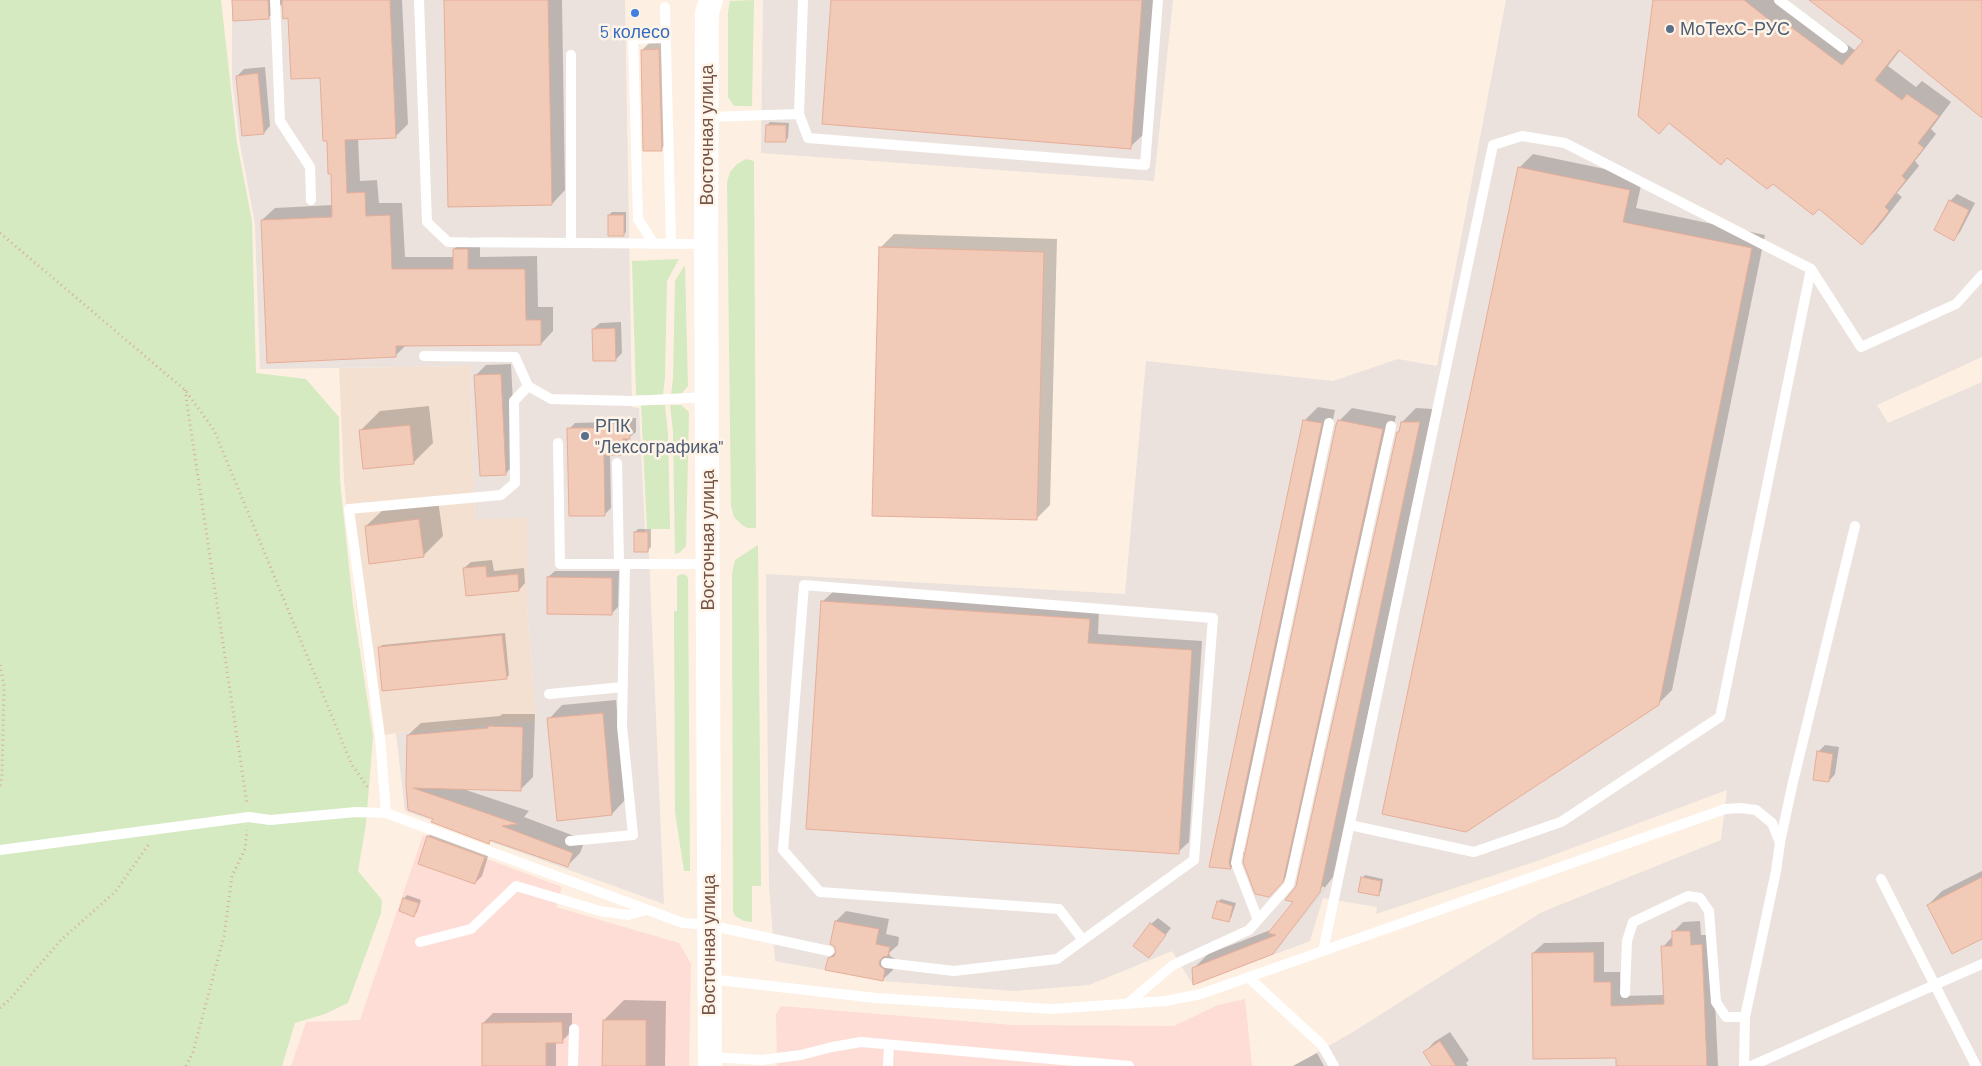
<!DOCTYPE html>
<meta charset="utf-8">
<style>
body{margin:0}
canvas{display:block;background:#fdefe1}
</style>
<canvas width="1982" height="1066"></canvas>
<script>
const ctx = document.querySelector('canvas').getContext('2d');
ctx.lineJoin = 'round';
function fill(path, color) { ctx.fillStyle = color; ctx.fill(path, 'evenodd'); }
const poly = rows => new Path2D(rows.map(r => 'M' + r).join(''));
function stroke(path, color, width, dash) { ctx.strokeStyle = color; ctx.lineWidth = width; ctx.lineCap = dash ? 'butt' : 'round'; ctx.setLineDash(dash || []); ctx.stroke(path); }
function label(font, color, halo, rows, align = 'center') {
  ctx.font = font + ' Barlow,sans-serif'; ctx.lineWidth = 5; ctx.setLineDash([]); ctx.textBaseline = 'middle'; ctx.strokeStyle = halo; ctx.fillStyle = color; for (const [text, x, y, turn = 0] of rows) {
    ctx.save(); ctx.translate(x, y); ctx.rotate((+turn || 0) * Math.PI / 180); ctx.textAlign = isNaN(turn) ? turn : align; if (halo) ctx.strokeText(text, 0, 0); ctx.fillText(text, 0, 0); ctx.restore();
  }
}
const residential = poly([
 [470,366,475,518,527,518,527,606,536,721,396,733,375,737,356,603,344,481,339,368]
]);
const commercial = poly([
 [423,835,562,887,556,907,679,943,691,964,689,1066,291,1066,306,1022,360,1020],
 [1245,999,1252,1066,777,1066,776,1014,781,1006,1012,1025,1174,1026,1218,1005]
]);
const industrial = poly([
 [232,0,625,0,632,407,639,408,645,532,648,532,664,904,405,811,396,733,536,721,527,606,527,518,475,519,470,366,260,369,255,224,240,144,232,79],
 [763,0,1173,0,1154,181,761,153],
 [1506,0,1982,0,1982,357,1877,405,1888,423,1982,382,1982,1066,1293,1066,1353,1032,1542,912,1721,840,1727,790,1540,860,1376,914,1377,907,1323,898,1310,941,1193,985,1172,951,1089,985,1014,991,883,981,775,961,769,886,766,574,1125,594,1146,361,1333,381,1398,359,1437,366]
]);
const green = poly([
 [0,0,221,0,237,143,252,221,256,373,306,379,339,417,340,481,353,605,373,737,366,824,358,871,382,900,381,913,348,1003,325,1014,295,1023,282,1066,0,1066],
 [754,0,752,106,734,106,728,97,728,12,730,1],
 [746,159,754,161,756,528,748,528,742,525,734,517,731,506,727,182,730,172,737,164],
 [679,259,667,281,665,377,663,395,636,395,632,261],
 [685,265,688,386,681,394,671,395,673,379,675,281],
 [641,405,665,405,668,433,670,529,647,529],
 [670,405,681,405,689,412,686,546,679,553,675,554,673,432],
 [758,545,761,886,752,886,752,922,744,921,735,916,733,911,732,573,735,560],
 [680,574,686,575,688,578,690,871,684,871,675,812,674,611,677,611,677,577]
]);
const shadow = poly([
 [233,0,402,0,408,124,395,137,358,138,360,181,377,180,379,203,402,203,405,257,454,257,454,249,467,237,480,237,480,257,537,256,538,307,553,307,553,331,541,344,407,344,395,356,262,220,275,208,333,205,332,172,321,77,283,3,268,18],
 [445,0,562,0,565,190,552,204],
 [833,0,1154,0,1144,134,1130,147],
 [1654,0,1774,0,1801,11,1856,51,1864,41,1811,0,1982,0,1982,116,1901,49,1888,66,1916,87,1922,81,1951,102,1931,129,1936,134,1915,161,1919,166,1897,193,1902,197,1876,230,1862,243,1819,207,1773,182],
 [669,39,671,139,661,149,642,50,652,40],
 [265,67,270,126,264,133,237,76,244,69],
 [770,122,789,123,788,138,785,141,767,125],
 [1533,154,1643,177,1636,208,1765,235,1672,690,1658,704,1519,168],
 [1957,194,1975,203,1960,232,1954,239,1950,201],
 [612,212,626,212,626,232,623,235,609,215],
 [894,234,1057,239,1050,505,1036,519,880,248],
 [621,322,622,353,616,359,593,329,600,323],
 [511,364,516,463,505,474,476,375,486,365],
 [429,406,433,443,413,463,360,431,380,411],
 [1318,407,1335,410,1242,847,1244,854,1231,868,1211,866,1304,421],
 [1352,408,1396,416,1296,867,1282,882,1339,421],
 [1416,408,1433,409,1333,877,1285,940,1325,888,1323,886,1280,943,1282,943,1272,953,1194,968,1208,954,1273,929,1295,901,1398,433,1402,422],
 [636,418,636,432,628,438,629,448,622,454,610,454,611,508,605,514,569,429,575,423,611,422,614,419],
 [438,500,443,536,423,556,366,526,386,507],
 [638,529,651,529,651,547,648,550,635,532],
 [492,560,494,571,524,568,525,583,519,590,464,568,471,562],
 [555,571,619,571,618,607,611,614,548,577],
 [833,592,1099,609,1098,634,1202,641,1189,842,1178,852,822,602],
 [505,633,509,675,506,678,379,648,382,645],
 [616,700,625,800,612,814,549,719,562,705],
 [502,714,535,714,533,777,521,789,463,789,529,811,524,817,585,840,580,853,568,865,492,839,489,842,409,809,408,735,421,723,500,716],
 [1825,745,1839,747,1835,774,1829,781,1818,752],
 [435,830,490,850,482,876,475,883,419,863,428,836],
 [1982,871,1982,937,1928,905,1942,891],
 [1365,875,1383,879,1381,891,1378,894,1362,878],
 [407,895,421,900,417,912,414,915,400,911,404,898],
 [1221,899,1236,903,1231,918,1228,921,1218,902],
 [846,911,889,919,886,934,899,937,898,945,889,953,890,956,895,959,893,970,882,980,829,958,837,951,835,945,832,944,836,921],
 [1158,918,1171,928,1149,956,1151,924],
 [1700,921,1701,935,1712,935,1718,1066,1617,1066,1617,1057,1533,953,1544,943,1604,942,1604,972,1620,972,1621,996,1665,995,1663,947,1673,936,1673,932,1683,922],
 [624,1000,666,1001,665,1066,604,1066,604,1020],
 [493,1013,572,1013,572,1031,562,1041,556,1041,556,1066,483,1066,483,1023],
 [1450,1032,1469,1060,1466,1063,1468,1066,1434,1066,1425,1052,1434,1042],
 [1317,1053,1324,1066,1293,1066]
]);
const building = poly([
 [232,0,268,0,269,19,233,21,232,0],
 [282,0,390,0,396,138,345,140,347,193,365,192,366,216,390,215,392,269,453,269,453,249,468,249,468,269,525,269,526,320,541,320,541,345,396,346,396,357,267,363,261,220,332,217,331,174,328,174,327,141,323,141,320,78,291,79,288,18,283,19,282,0],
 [444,0,548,0,552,205,448,207,444,0],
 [831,0,1142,0,1131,149,822,124,831,0],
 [1653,0,1744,0,1782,30,1787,24,1842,65,1863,41,1809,0,1982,0,1982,118,1899,50,1875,80,1902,100,1907,94,1939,116,1918,143,1924,148,1902,176,1906,180,1885,207,1889,211,1862,245,1819,209,1813,215,1773,184,1767,189,1727,158,1721,165,1669,123,1659,134,1638,116,1653,0],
 [659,49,662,151,643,151,641,50,659,49],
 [258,73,264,134,242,136,236,76,258,73],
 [766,125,786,125,786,142,765,142,766,125],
 [1518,167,1630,190,1623,222,1752,248,1659,705,1466,832,1382,814,1518,167],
 [1949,200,1969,210,1954,241,1934,230,1949,200],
 [608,215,624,215,624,236,608,236,608,215],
 [879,247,1044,252,1037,520,872,516,879,247],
 [615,328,616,361,593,361,592,329,615,328],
 [501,374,506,475,480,476,474,375,501,374],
 [1303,420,1322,423,1229,862,1231,869,1209,867,1303,420],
 [1338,420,1383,429,1283,882,1269,897,1255,894,1243,862,1336,425,1338,420],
 [1401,422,1420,422,1320,892,1273,954,1193,985,1192,968,1276,935,1268,933,1293,902,1285,900,1296,886,1397,432,1399,432,1401,422],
 [607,424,630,424,630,439,623,439,623,455,604,455,605,516,569,516,567,428,607,428,607,424],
 [410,425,414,464,363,469,359,430,410,425],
 [419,519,424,557,369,564,365,526,419,519],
 [634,532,648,532,648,552,634,552,634,532],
 [486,566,487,577,518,574,519,591,466,596,463,568,486,566],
 [547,577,612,578,612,615,547,614,547,577],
 [821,601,1090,619,1088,643,1192,650,1179,854,806,829,821,601],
 [502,635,507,679,382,691,378,647,502,635],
 [603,713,612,815,557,821,547,718,603,713],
 [488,726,523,727,521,791,413,788,518,824,502,826,573,853,568,867,490,840,489,844,431,822,433,819,408,810,406,785,407,735,488,728,488,726],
 [1817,751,1833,754,1829,782,1813,780,1817,751],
 [427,836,485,857,475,884,418,864,427,836],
 [1361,877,1381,881,1379,896,1358,892,1361,877],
 [1982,877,1982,939,1952,954,1927,905,1982,877],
 [403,898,419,903,414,917,399,911,403,898],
 [1217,901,1233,906,1229,922,1212,918,1217,901],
 [835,921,879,929,876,944,890,947,888,956,883,957,879,962,880,966,885,970,883,981,825,970,828,958,834,956,836,952,834,946,830,944,835,921],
 [1150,923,1166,935,1149,958,1133,946,1150,923],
 [1672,931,1690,931,1691,945,1702,944,1707,1066,1616,1066,1616,1058,1533,1059,1532,953,1594,952,1594,982,1611,982,1611,1006,1664,1004,1661,946,1672,946,1672,931],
 [603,1020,646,1020,646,1066,602,1066,603,1020],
 [562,1022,563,1043,546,1043,546,1066,482,1066,482,1023,562,1022],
 [1440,1041,1456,1066,1432,1066,1423,1052,1440,1041]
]);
const path = poly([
 [0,233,185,390,214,430,352,765,369,789],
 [185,390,247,804],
 [0,665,4,686,2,775,0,788],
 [0,1008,10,999,61,940,115,892,149,844],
 [186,1066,193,1052,224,936,232,876,245,849,247,830]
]);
const service = poly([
 [275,0,280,121,310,167,311,200],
 [419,0,427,222,448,242,706,244],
 [803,0,799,114,808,138,1145,165,1158,0],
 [1779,0,1843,48],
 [665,7,671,244],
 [571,55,571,243],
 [708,117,799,114],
 [654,244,638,219,633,39,666,38],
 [424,356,515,357,528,386,551,399,632,401,707,397],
 [558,443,560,564,708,564],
 [617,463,619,564],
 [549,694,623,687],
 [386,813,380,737,349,509,501,495,515,483,514,401,528,386],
 [1350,825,1474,852,1561,822,1720,717,1811,269],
 [570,841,633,835,622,726,625,564],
 [1780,842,1793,782,1855,526],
 [0,850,249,817,270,820,356,812,386,813,683,923,709,925,829,951],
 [1881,879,1976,1066],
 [1258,920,1236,863,1329,423],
 [420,942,471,929,516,886,600,911,628,915,646,910],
 [1323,951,1493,145,1522,136,1565,143,1811,269,1861,347,1956,304,1982,275],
 [886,963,954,971,1057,959,1083,940,1194,860,1213,618,804,585,783,850,820,892,1059,909,1083,940],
 [1248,977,1322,1045,1334,1066],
 [709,979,876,998,1052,1009,1165,1001,1201,994,1725,809,1740,808,1756,810,1772,823,1780,843,1776,871,1745,1017,1744,1066],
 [1625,993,1627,941,1633,922,1688,896,1700,898,1709,911,1716,1002,1726,1017,1745,1017],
 [1127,1004,1173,965,1249,930,1289,885,1391,426],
 [710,1057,761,1060,801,1055,832,1047,861,1042,1129,1066],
 [573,1066,574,1029],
 [888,1066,889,1045],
 [1751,1066,1982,964]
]);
const tertiary = poly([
 [710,1066,706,244,707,13,711,0]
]);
const markers = [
 [635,13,5,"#3f7fe0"],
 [1670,29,5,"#5c6f8a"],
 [585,436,5,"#5c6f8a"]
];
const serviceNames = [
 ["МоТехС-РУС",1680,29],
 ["РПК",595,426],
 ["\"Лексографика\"",595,447]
];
const shopNames = [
 ["5 колесо",635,32]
];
const streetNames = [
 ["Восточная улица",707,135,-90],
 ["Восточная улица",708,540,-90],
 ["Восточная улица",709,945,-90]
];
fill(residential, '#f4e0d0');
fill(commercial, '#fdddd5');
fill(industrial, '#ebe2dd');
fill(green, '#d5eac0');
fill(shadow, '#0003');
fill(building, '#f2cab8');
stroke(building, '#e5ae99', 1);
stroke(path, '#d7ad9c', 3, [1, 4]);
stroke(service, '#fff', 10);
stroke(tertiary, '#fff', 24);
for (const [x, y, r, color] of markers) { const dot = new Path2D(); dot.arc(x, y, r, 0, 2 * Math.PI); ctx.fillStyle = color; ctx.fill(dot); stroke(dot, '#fff4e8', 2); }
label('18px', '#4e5e75', '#fff4e8', serviceNames, 'left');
label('18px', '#366cbe', '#fff4e8', shopNames);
label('18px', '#745348', '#fff4e8', streetNames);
</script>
